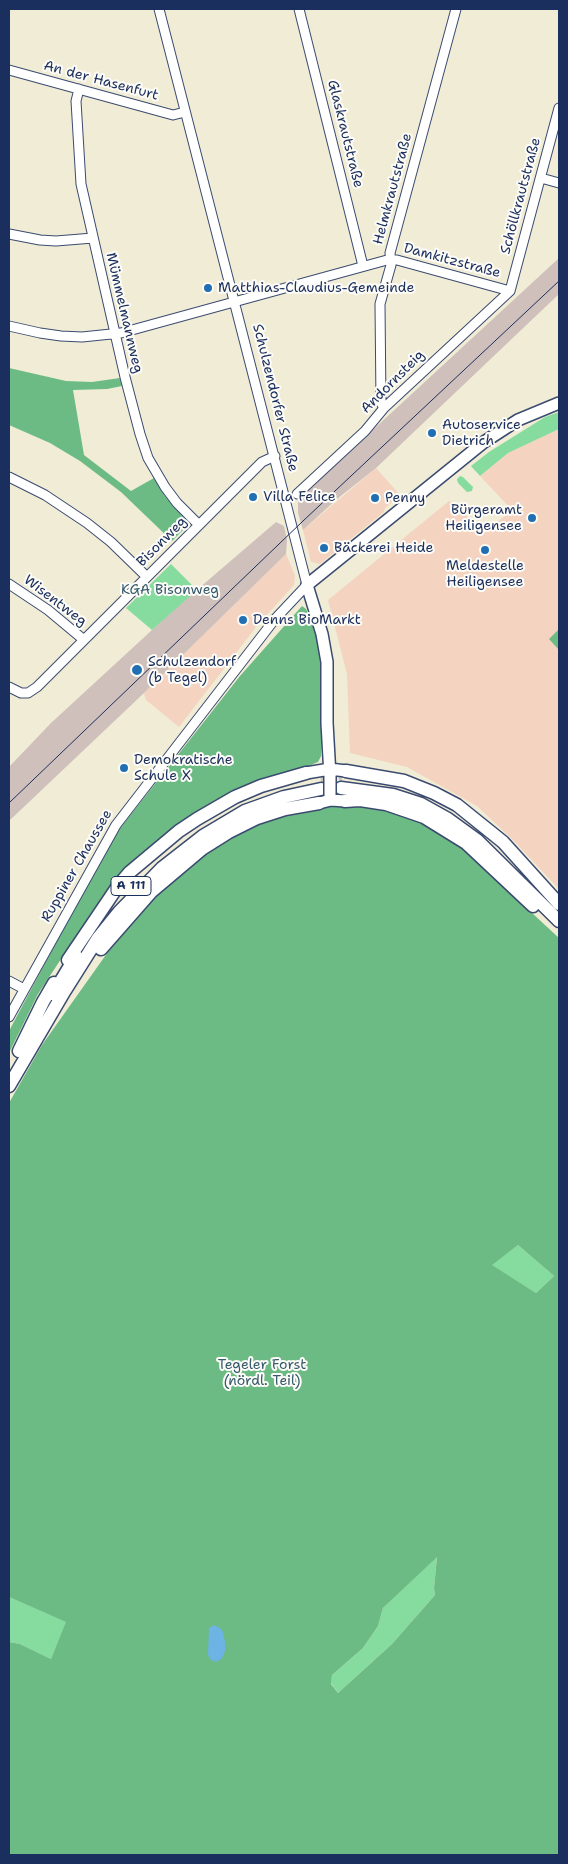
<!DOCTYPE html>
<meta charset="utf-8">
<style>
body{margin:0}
#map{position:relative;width:568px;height:1864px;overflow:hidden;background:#f0ecd5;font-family:"Shantell Sans",sans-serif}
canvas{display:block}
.frame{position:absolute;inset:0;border:10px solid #1b2f5e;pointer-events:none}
</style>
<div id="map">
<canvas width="568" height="1864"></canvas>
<div class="frame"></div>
</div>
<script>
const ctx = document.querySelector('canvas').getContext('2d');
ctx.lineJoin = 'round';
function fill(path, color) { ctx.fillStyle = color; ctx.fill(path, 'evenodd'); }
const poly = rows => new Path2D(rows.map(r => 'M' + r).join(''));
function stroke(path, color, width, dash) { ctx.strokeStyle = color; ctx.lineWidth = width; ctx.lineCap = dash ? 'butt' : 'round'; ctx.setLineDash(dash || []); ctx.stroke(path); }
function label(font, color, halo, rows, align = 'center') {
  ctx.font = font + ' "Shantell Sans",sans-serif'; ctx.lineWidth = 4; ctx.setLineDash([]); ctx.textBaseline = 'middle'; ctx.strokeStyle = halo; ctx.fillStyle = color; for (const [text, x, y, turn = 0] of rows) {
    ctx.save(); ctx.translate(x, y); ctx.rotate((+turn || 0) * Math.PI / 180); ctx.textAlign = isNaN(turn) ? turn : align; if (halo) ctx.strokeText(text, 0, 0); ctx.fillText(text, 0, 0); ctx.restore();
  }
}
const built = poly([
 [559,429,559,889,511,838,477,806,407,767,350,753,347,674,328,600,449,501,456,505,484,533,512,510,480,476,508,453],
 [376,468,400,495,385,508,384,512,320,564,311,562,303,530],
 [286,554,295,576,294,585,256,627,179,727,146,700,144,693]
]);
const industrial = poly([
 [559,258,559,294,376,468,337,499,303,530,298,513,298,499],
 [276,522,284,526,287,540,286,554,144,693,9,821,9,767,51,723,177,607]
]);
const green = poly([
 [559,412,559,429,508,453,480,476,471,466,489,452,545,417],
 [460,476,463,477,473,487,472,491,467,492,458,483,457,479],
 [171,564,197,590,152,630,126,608],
 [518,1245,554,1276,536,1293,491,1265],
 [437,1556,434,1588,435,1595,392,1644,338,1693,331,1683,332,1675,363,1648,378,1626,383,1608],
 [9,1597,67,1622,51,1659,20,1644,9,1642]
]);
const forest = poly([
 [9,368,66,381,92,382,120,378,122,386,107,389,73,390,84,455,131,491,154,478,165,496,186,520,186,527,172,541,121,492,80,461,50,443,9,425],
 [302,606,306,609,316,631,320,647,323,717,321,756,318,762,189,818,158,840,138,858,90,915,38,994,9,1053,9,1031,110,841,240,676],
 [559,629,559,650,549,639],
 [329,806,361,806,384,808,422,821,451,838,559,938,559,1855,9,1855,9,1642,20,1644,51,1659,66,1622,9,1597,9,1103,42,1045,115,942,151,900,198,860,228,839,258,824,289,812],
 [518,1245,554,1276,536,1293,492,1265],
 [437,1557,434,1588,435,1595,392,1644,338,1693,331,1684,332,1675,363,1648,378,1626,383,1608]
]);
const water = poly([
 [214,1625,220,1628,223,1632,225,1642,225,1651,222,1658,217,1662,211,1660,208,1655,209,1628]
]);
const highwayTunnel = poly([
 [321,782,342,780]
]);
const minor = poly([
 [299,9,363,266],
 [9,70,173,115,185,112],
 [79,89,76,101,81,184,125,377,140,434,148,458,165,487,177,503,199,525],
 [541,178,559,183],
 [9,234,40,240,56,241,93,238],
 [510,291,559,108],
 [9,326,40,333,61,336,82,337,121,333,387,260,397,260,510,291],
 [384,408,381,403,380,304,391,265,390,253,456,9],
 [9,477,45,495,87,523,111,542,147,577],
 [297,494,365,431,384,408,510,291],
 [9,584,48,610,84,640],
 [9,687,21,693,28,693,37,687,262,462,275,456],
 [9,981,24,989],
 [9,1017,116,825,275,619,307,585,159,9]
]);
const major = poly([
 [306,773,330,769,346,771],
 [330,776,327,723,327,662,322,634,307,585,484,442,518,420,559,403],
 [319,803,331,800,345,801]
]);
const highway = poly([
 [346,771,404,781,434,793,457,805,503,842,559,904],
 [341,788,393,795,421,804,448,819,477,840,559,921],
 [345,801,360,800,386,804,424,817,466,843,533,906],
 [101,949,151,892,202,849,229,832,257,818,285,809,319,803],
 [68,960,118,886,130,872,179,831,197,819,235,797,261,786,306,773],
 [53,994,76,956],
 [19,1051,43,1002,54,983],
 [9,1086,64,992,98,938,119,912,162,868,203,836,245,811,284,797,321,789]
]);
const tram = poly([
 [9,803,303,521,559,281]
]);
const majorBridge = poly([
 [330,776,330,795]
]);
const markers = [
 [208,288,5,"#1f6fb2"],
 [432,433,5,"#1f6fb2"],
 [253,497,5,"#1f6fb2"],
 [375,498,5,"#1f6fb2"],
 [532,518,5,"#1f6fb2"],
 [324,548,5,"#1f6fb2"],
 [485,550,5,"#1f6fb2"],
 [243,620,5,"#1f6fb2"],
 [137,670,6,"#1f6fb2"],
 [124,768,5,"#1f6fb2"]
];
const shields = [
 [131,886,40]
];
const shieldNames = [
 ["A 111",131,886]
];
const streetNames = [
 ["An der Hasenfurt",101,81,15],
 ["Glaskrautstraße",345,134,76],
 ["Helmkrautstraße",393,189,-75],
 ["Schöllkrautstraße",521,196,-75],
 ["Damkitzstraße",452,261,15],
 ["Mümmelmannweg",124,313,77],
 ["Andornsteig",393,382,-45],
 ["Schulzendorfer Straße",275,398,76],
 ["Bisonweg",162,542,-45],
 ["Wisentweg",55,601,37],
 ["Ruppiner Chaussee",77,866,-60]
];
const poiNames = [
 ["Matthias-Claudius-Gemeinde",218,288],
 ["Autoservice",442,425],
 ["Dietrich",442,441],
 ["Villa Felice",263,497],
 ["Penny",385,498],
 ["Bürgeramt",522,510,"right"],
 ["Heiligensee",522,526,"right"],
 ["Bäckerei Heide",334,548],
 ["Meldestelle",485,566,"center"],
 ["Heiligensee",485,582,"center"],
 ["Denns BioMarkt",253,620],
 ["Schulzendorf",148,662],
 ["(b Tegel)",148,678],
 ["Demokratische",134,760],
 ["Schule X",134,776]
];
const parkNames = [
 ["KGA Bisonweg",170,590],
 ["Tegeler Forst",262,1365],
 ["(nördl. Teil)",262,1381]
];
fill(built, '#f4d3c1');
fill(industrial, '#d0c0bc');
fill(green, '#86db9e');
fill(forest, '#6cbb85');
fill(water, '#6db3e4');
stroke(highwayTunnel, '#c5c6bd', 12, [12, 6]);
stroke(minor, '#3b4b70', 11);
stroke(major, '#3b4b70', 14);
stroke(highway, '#3b4b70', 15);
stroke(minor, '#fff', 9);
stroke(major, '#fff', 11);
stroke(highway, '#fff', 12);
stroke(tram, '#1b2f5e', 1);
stroke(majorBridge, '#3b4b70', 14, []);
stroke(majorBridge, '#fff', 11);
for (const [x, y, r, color] of markers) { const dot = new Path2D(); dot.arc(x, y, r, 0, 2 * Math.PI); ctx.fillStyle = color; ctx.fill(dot); stroke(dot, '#fdfcf7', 2); }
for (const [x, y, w] of shields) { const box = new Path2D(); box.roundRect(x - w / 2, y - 9.5, w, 19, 4); ctx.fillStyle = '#fdfcf7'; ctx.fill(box); stroke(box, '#1b2f5e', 1); }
label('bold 12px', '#1b2f5e', null, shieldNames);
label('14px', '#1b2f5e', '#fdfcf7', streetNames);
label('14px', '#1b2f5e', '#fdfcf7', poiNames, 'left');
label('14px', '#365a6e', '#fdfcf7', parkNames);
</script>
